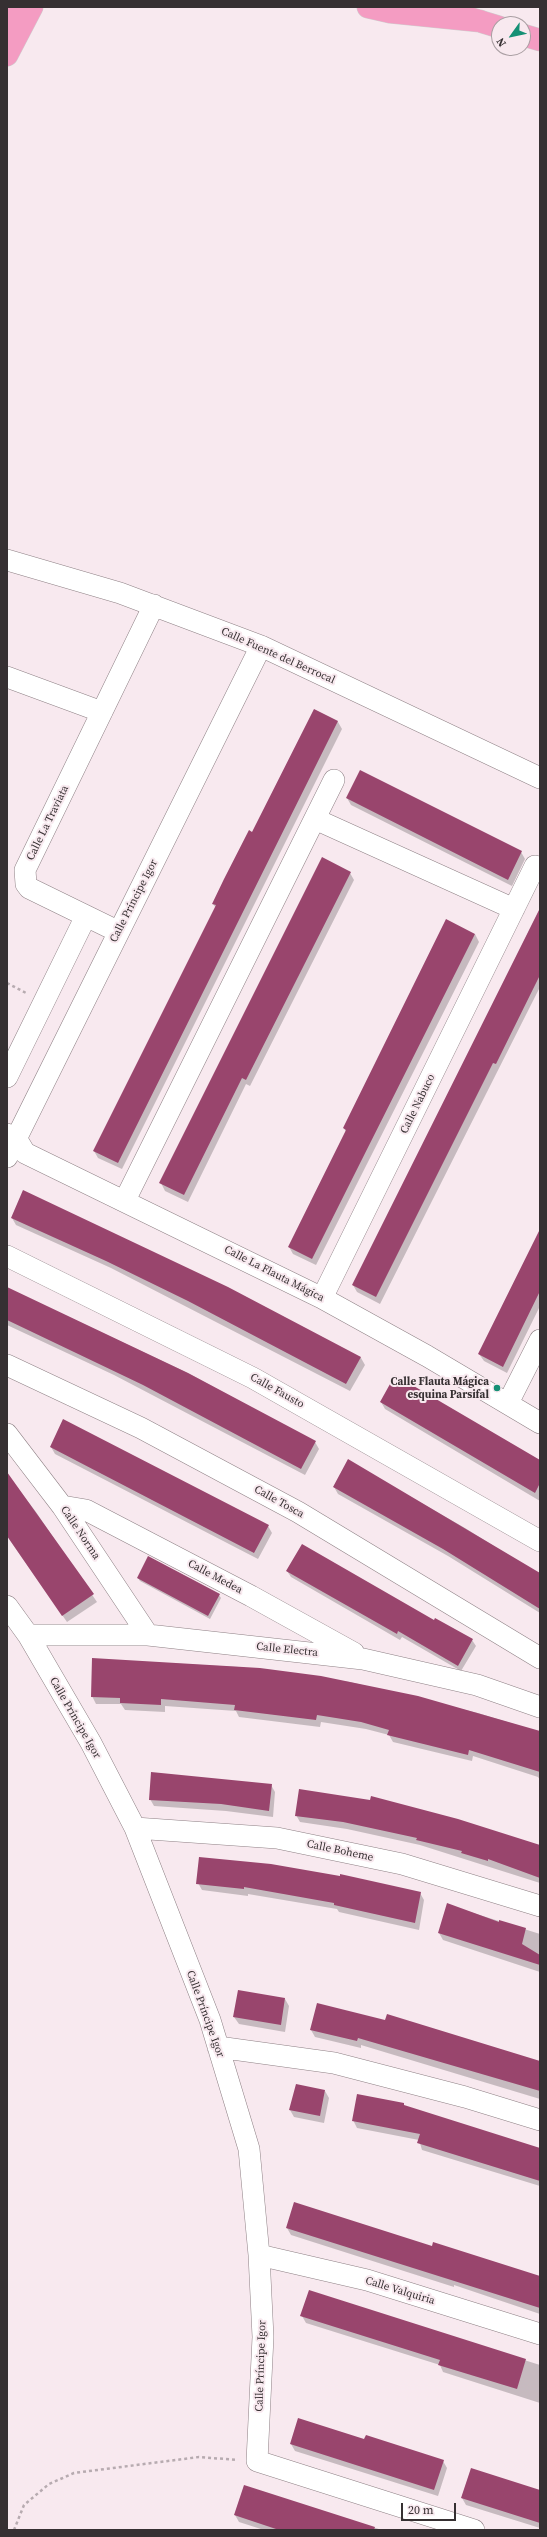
<!DOCTYPE html>
<meta charset="utf-8">
<style>
body{margin:0}
#map{position:relative;width:547px;height:2537px;overflow:hidden;background:#f8e9ef;font-family:"Source Serif 4",serif}
canvas{display:block}
.frame{position:absolute;inset:0;border:8px solid #363032;pointer-events:none}
.north{position:absolute;left:491px;top:16px;width:40px;height:40px;box-sizing:border-box;background:#f8e9ef;border:1px solid #aa9fa3;border-radius:50%;rotate:237deg;font-size:11px;font-weight:700;line-height:16px;text-align:center;color:#363032}
.north::after{content:'';display:block;margin:auto;width:14px;height:18px;background:#159075;clip-path:polygon(50% 0,100% 100%,50% 72%,0 100%)}
.scale{position:absolute;left:401px;top:2503px;width:55px;height:18px;box-sizing:border-box;border:2px solid #363032;border-top:0;padding-left:5px;font-size:12px;line-height:14px;white-space:nowrap;color:#363032;-webkit-text-stroke:3px #f8e9ef;paint-order:stroke}
</style>
<div id="map">
<canvas width="547" height="2537"></canvas>
<div class="frame"></div>
<div class="north">N</div>
<div class="scale">20 m</div>
</div>
<script>
const ctx = document.querySelector('canvas').getContext('2d');
ctx.lineJoin = 'round';
function fill(path, color) { ctx.fillStyle = color; ctx.fill(path, 'evenodd'); }
const poly = rows => new Path2D(rows.map(r => 'M' + r).join(''));
function stroke(path, color, width, dash) { ctx.strokeStyle = color; ctx.lineWidth = width; ctx.lineCap = dash ? 'butt' : 'round'; ctx.setLineDash(dash || []); ctx.stroke(path); }
function label(font, color, halo, rows, align = 'center') {
  ctx.font = font + ' "Source Serif 4",serif'; ctx.lineWidth = 4; ctx.setLineDash([]); ctx.textBaseline = 'middle'; ctx.strokeStyle = halo; ctx.fillStyle = color; for (const [text, x, y, turn = 0] of rows) {
    ctx.save(); ctx.translate(x, y); ctx.rotate((+turn || 0) * Math.PI / 180); ctx.textAlign = isNaN(turn) ? turn : align; if (halo) ctx.strokeText(text, 0, 0); ctx.fillText(text, 0, 0); ctx.restore();
  }
}
const shadow = poly([
 [315,710,338,722,342,729,122,1169,98,1158,94,1151,216,908,213,904,253,834],
 [347,798,521,852,525,859,512,886,351,805],
 [350,873,354,880,250,1086,246,1084,188,1202,165,1191,161,1183],
 [540,909,540,987,380,1304,357,1292,353,1285],
 [475,934,479,942,316,1265,293,1254,289,1247,346,1132,344,1128],
 [12,1218,228,1288,361,1358,365,1365,350,1391,111,1268,16,1225],
 [540,1233,540,1306,507,1373,484,1361,479,1354],
 [7,1288,188,1373,315,1442,319,1449,305,1475,114,1375,7,1325],
 [381,1402,540,1461,540,1501,385,1409],
 [51,1447,268,1526,272,1533,258,1559,55,1454],
 [348,1461,465,1528,540,1575,540,1613,448,1556,338,1494,334,1487],
 [7,1474,36,1512,97,1602,67,1622,7,1536],
 [287,1571,434,1621,472,1640,476,1646,461,1671,402,1637,400,1640,291,1577],
 [138,1578,219,1595,221,1598,210,1619,140,1581],
 [93,1659,239,1667,350,1682,478,1713,540,1732,540,1780,538,1777,473,1756,472,1761,393,1742,389,1735,366,1729,321,1722,320,1727,239,1717,236,1711,165,1706,165,1712,125,1710,121,1704,96,1704,92,1696],
 [271,1785,275,1792,273,1817,226,1811,154,1806,150,1799],
 [296,1815,540,1846,540,1883,420,1845,347,1829,300,1822],
 [198,1883,420,1893,424,1900,419,1930,339,1912,337,1909,248,1894,248,1896,202,1890],
 [448,1905,540,1934,540,1972,443,1940,439,1933],
 [285,1999,289,2006,285,2032,239,2024,234,2017],
 [311,2030,540,2062,540,2099,361,2045,361,2048,315,2037],
 [325,2091,329,2098,324,2123,294,2117,290,2110],
 [405,2107,540,2149,540,2186,422,2150,419,2140,357,2128,353,2120],
 [287,2228,432,2247,540,2277,540,2314,454,2285,454,2287,291,2235],
 [309,2292,540,2365,540,2403,443,2372,440,2365,306,2323,302,2316],
 [365,2440,443,2461,447,2468,438,2496,295,2451,291,2444],
 [244,2487,382,2530,264,2530,239,2522,235,2515],
 [540,2491,540,2528,466,2505,462,2498]
]);
const building = poly([
 [314,709,338,721,118,1163,93,1151,216,905,212,904,224,879,249,830,252,832],
 [360,770,522,851,508,880,346,798],
 [322,857,351,872,246,1080,242,1078,184,1195,159,1183],
 [540,908,540,975,496,1064,493,1063,376,1297,352,1285],
 [446,919,475,934,312,1259,288,1247,346,1130,343,1128],
 [23,1190,228,1287,361,1357,346,1384,188,1301,106,1261,11,1218],
 [540,1229,540,1291,503,1367,478,1354],
 [7,1287,188,1373,316,1441,301,1469,143,1385,7,1320],
 [395,1375,540,1460,540,1483,535,1493,380,1402],
 [63,1419,269,1525,254,1553,50,1447],
 [348,1459,540,1573,540,1609,443,1549,333,1487],
 [7,1472,94,1594,62,1616,7,1536],
 [302,1544,434,1620,435,1618,473,1639,458,1666,398,1631,397,1634,286,1571],
 [148,1556,220,1594,208,1616,137,1578],
 [92,1658,260,1668,321,1676,418,1696,540,1731,540,1772,469,1750,468,1755,387,1735,389,1730,361,1722,317,1715,316,1720,234,1710,235,1705,161,1699,161,1705,120,1703,120,1698,91,1697],
 [151,1772,272,1784,269,1811,221,1804,149,1800],
 [299,1789,370,1800,371,1796,458,1819,540,1845,540,1878,488,1859,488,1861,461,1853,462,1851,416,1840,417,1838,343,1822,295,1816],
 [199,1857,271,1864,340,1876,340,1874,421,1892,415,1923,334,1905,334,1903,244,1887,244,1889,196,1884],
 [447,1903,499,1922,499,1920,526,1928,522,1944,540,1955,540,1965,438,1933],
 [238,1990,285,1998,281,2025,233,2017],
 [317,2003,385,2020,387,2014,540,2061,540,2091,358,2038,357,2041,310,2030],
 [296,2084,325,2090,320,2116,289,2110],
 [357,2094,404,2103,404,2105,540,2148,540,2181,417,2143,420,2134,352,2121],
 [294,2202,432,2246,433,2242,540,2276,540,2308,286,2228],
 [309,2290,526,2359,517,2389,438,2365,440,2360,300,2316],
 [298,2418,364,2439,366,2435,444,2460,434,2490,290,2444],
 [471,2468,540,2490,540,2523,461,2498],
 [244,2485,375,2527,374,2530,279,2530,234,2515]
]);
const path = poly([
 [7,983,28,994],
 [14,2530,24,2505,49,2484,74,2473,199,2457,238,2460]
]);
const minor = poly([
 [7,560,120,593,261,646,540,778],
 [7,677,102,712],
 [315,819,514,909],
 [119,932,29,888,26,884,25,870,154,605],
 [7,1077,86,916],
 [7,1134,16,1138,25,1153,322,1298,427,1356,540,1423],
 [7,1157,261,646],
 [125,1200,334,780],
 [7,1256,253,1378,540,1541],
 [322,1298,535,866],
 [7,1365,141,1428,298,1512,540,1658],
 [508,1403,540,1340],
 [7,1434,62,1506,148,1635],
 [62,1506,86,1510,251,1596,354,1653],
 [7,1606,28,1635,91,1743,135,1828,210,2020,249,2149,259,2255,263,2337,257,2461,474,2530],
 [28,1635,148,1635,363,1659,477,1685,540,1707],
 [135,1828,277,1838,402,1864,540,1906],
 [218,2047,334,2063,465,2097,540,2120],
 [259,2255,367,2280,540,2334]
]);
const motorway = poly([
 [368,7,390,12,480,21],
 [466,17,499,27],
 [7,20,13,7],
 [523,35,540,40],
 [7,55,32,7]
]);
const markers = [
 [497,1388,4,"#159075"]
];
const streetNames = [
 ["Calle Fuente del Berrocal",278,656,24],
 ["Calle La Traviata",48,823,-64],
 ["Calle Príncipe Igor",134,901,-63],
 ["Calle Nabuco",418,1104,-64],
 ["Calle La Flauta Mágica",274,1274,27],
 ["Calle Fausto",277,1391,29],
 ["Calle Tosca",279,1502,29],
 ["Calle Norma",80,1533,56],
 ["Calle Medea",215,1577,28],
 ["Calle Electra",287,1650,6],
 ["Calle Príncipe Igor",75,1718,60],
 ["Calle Boheme",340,1851,12],
 ["Calle Príncipe Igor",205,2014,70],
 ["Calle Valquiria",400,2291,17],
 ["Calle Príncipe Igor",261,2366,-88]
];
const poiNames = [
 ["Calle Flauta Mágica",489,1382],
 ["esquina Parsifal",489,1395]
];
fill(shadow, '#0003');
fill(building, '#99456d');
stroke(minor, '#8e8085', 22);
stroke(motorway, '#cfcdce', 23);
stroke(path, '#b7abb0', 2.5, [3, 3]);
stroke(minor, '#fff', 21);
stroke(motorway, '#f49cc2', 22);
for (const [x, y, r, color] of markers) { const dot = new Path2D(); dot.arc(x, y, r, 0, 2 * Math.PI); ctx.fillStyle = color; ctx.fill(dot); stroke(dot, '#f8e9ef', 1.5); }
label('11px', '#363032', '#f8e9ef', streetNames);
label('bold 11px', '#363032', '#f8e9ef', poiNames, 'right');
</script>
